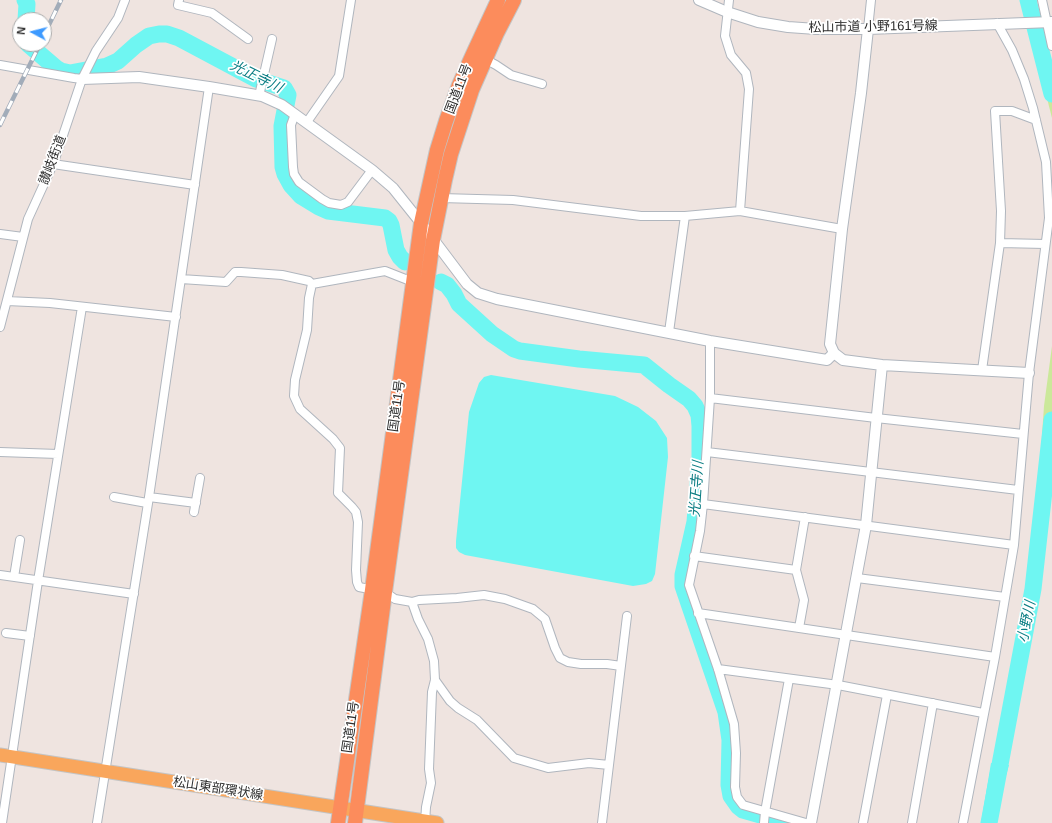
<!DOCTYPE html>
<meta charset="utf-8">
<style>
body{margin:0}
#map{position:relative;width:1052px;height:823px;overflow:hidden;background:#efe4e0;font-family:Arial,sans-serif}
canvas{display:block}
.north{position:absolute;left:12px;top:12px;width:40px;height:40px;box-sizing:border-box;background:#fff;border:1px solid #ababab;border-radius:50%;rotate:277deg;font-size:11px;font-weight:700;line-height:16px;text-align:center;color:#2e2e2e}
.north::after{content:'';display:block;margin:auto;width:14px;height:18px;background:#3d9aff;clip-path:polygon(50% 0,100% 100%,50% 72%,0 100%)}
</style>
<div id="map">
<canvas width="1052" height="823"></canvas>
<div class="north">N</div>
</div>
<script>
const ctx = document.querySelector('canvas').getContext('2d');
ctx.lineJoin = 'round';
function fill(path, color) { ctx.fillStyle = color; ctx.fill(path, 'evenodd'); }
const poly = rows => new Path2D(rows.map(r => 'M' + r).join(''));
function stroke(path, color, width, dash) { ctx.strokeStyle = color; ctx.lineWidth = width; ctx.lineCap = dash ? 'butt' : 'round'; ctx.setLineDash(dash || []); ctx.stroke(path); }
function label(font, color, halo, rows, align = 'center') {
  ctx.font = font + ' Arial,"Noto Sans JP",sans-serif'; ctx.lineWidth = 3.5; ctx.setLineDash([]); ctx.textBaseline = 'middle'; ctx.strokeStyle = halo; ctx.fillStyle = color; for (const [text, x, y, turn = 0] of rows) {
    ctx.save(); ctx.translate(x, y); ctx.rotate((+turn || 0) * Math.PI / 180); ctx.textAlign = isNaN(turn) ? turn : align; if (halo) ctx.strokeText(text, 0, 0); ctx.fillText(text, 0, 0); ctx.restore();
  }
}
const green = poly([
 [1022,0,1035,0,1052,69,1052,118],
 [1052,346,1052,475,1045,541,1033,624,1014,718,1006,765,994,763,1025,593,1039,479,1044,406]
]);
const water = poly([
 [491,375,615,396,638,407,656,421,667,438,668,457,655,574,652,581,646,584,633,586,465,555,459,552,456,548,456,541,469,412,479,383,484,377],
 [991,763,1009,765,993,823,981,823]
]);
const river = poly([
 [25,0,27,4,26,20],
 [1028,0,1052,94],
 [28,44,56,68,61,71,70,73,107,66,118,61,136,45,149,36,159,34,167,34,179,38,256,79,284,88,288,95,282,126,283,167,285,174,291,185,301,196,319,207,328,211,385,218,389,221,391,225,396,250,400,257,405,262],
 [441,282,447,285,454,294,459,304,492,334,514,349,520,351,579,359,644,365,669,385,689,399,695,406,699,415,700,426,700,459,695,522,683,575,683,586,726,712,730,740,729,785,731,796,738,806,743,810,788,823],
 [989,823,1033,589,1052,420]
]);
const minor = poly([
 [179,0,178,5,212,13,248,39],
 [729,0,725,36,731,55,746,73,749,89,740,211],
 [1042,0,1052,46],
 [868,29,871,0],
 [483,58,496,65,511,75,542,84],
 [0,65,74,78,82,79],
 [259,96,272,39],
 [295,114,291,125,293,167,294,174,299,182,322,199,329,203,341,205,348,202,372,170],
 [307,122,339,76,351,0],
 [53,164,195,185],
 [441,198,513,200,641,216,685,216,740,211,842,229],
 [0,234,23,237],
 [1000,243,1045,244],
 [181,279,226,282,235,272,241,272,282,275,309,281,312,284,309,298,307,330,295,380,294,396,300,409,333,439,340,448,338,493,352,507,356,512,358,522,356,570,357,582,359,587,385,592,395,599,412,602,419,600,457,598,484,595,505,599,533,609,545,619,555,648,560,658,568,662,581,664,607,664,621,666],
 [312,284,385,271,413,282],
 [7,301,50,303,176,317],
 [0,327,28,219,54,162,82,79,96,51,118,18,125,0],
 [669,332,685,216],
 [710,341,710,398,703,504,700,531,689,585,718,669,734,724,736,753,735,787,737,797,743,805,806,823],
 [982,370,1000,243,1001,211,995,111,1012,111,1036,120],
 [710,398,876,418,1023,434],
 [0,452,58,454],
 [707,452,1018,490],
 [114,497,147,503],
 [149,497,196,503],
 [703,504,1014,545],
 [194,512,200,478],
 [694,556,796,570],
 [0,575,134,594],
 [14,577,20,540],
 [857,578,1005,597],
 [412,602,418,619,428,639,434,661,435,680,432,692,429,769,431,783,426,807,425,823],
 [698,613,995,657],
 [799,628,804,600,796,570,805,517],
 [6,633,30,636],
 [718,669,838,685,983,713],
 [435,680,450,701,458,708,477,720,514,758,548,768,589,763,609,765],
 [2,823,38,581,82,307],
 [97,823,149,497,209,87],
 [602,823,627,616],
 [764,823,765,812,789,679],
 [863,823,887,695],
 [912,823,933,703],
 [963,823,995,657,1014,545,1029,373,1049,218,1046,162,1033,108,1024,79,1012,50,997,23]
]);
const tertiary = poly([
 [699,0,727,12,758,22,788,27,816,29,868,29,1052,22],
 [868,29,861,93,842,229,830,344,834,353,843,360,882,365,1029,373],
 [82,79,139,77,209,87,262,96,282,105,372,170,393,188,421,223,467,284,478,293,497,299,710,341,827,360,834,353],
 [811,823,866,525,882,365]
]);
const primary = poly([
 [0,755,437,823]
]);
const trunk = poly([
 [338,823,372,590,421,223,437,150,446,121,459,85,473,54,498,0],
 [355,823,385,592,433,240,445,180,451,154,472,90,497,33,514,0]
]);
const rail = poly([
 [44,35,61,0],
 [0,125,40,44]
]);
const streetNames = [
 ["松山市道 小野161号線",873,27,-1],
 ["国道11号",459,89,-69],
 ["讃岐街道",53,160,-69],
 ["国道11号",397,406,-82],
 ["国道11号",351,727,-82],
 ["松山東部環状線",218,789,9]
];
const waterNames = [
 ["光正寺川",256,77,26],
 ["光正寺川",697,489,-86],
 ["小野川",1027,622,-79]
];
fill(green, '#cbe89a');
fill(water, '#6ff6f2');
stroke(river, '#6ff6f2', 17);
stroke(minor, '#b0b6be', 10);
stroke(tertiary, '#b0b6be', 12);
stroke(primary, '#c4c4c4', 15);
stroke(trunk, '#c4c4c4', 16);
stroke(minor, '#fff', 8);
stroke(tertiary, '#fff', 10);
stroke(primary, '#f9a65c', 13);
stroke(trunk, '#fc8c5c', 14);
stroke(rail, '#a2acb9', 4.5);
stroke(rail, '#fff', 3, [9]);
label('13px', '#2e2e2e', '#fff', streetNames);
label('italic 14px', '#097d83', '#fff', waterNames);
</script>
